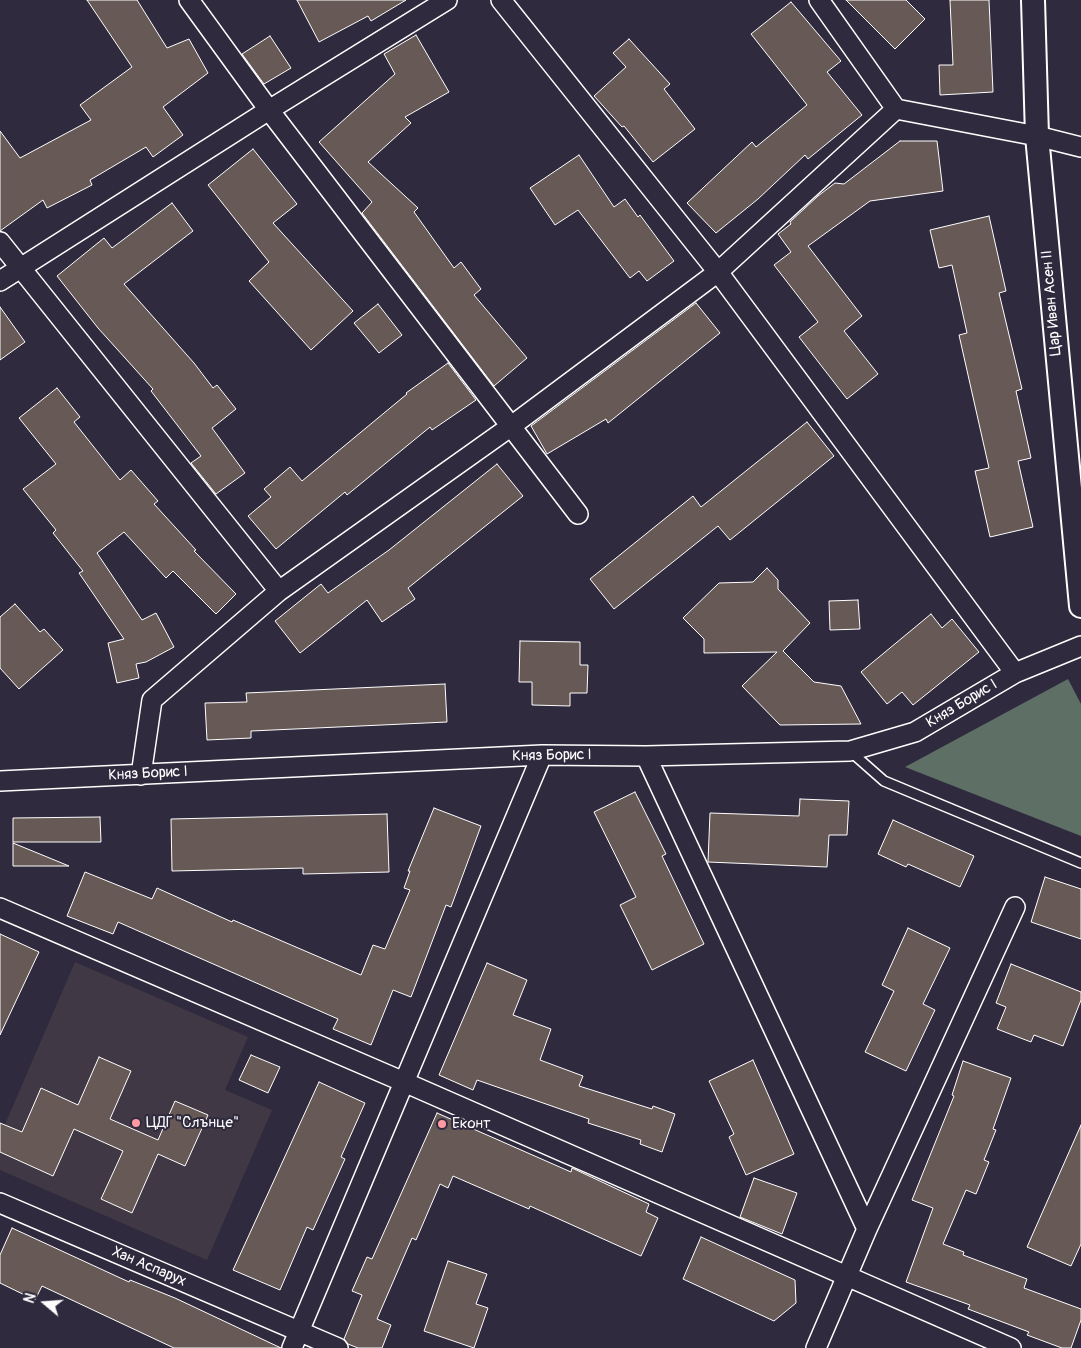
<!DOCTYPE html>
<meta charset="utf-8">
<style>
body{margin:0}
#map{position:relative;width:1081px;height:1348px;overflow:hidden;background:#2f2a3d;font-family:Pangolin,sans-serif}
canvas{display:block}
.north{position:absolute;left:20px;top:1278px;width:50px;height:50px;-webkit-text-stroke:4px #2f2a3d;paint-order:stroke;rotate:288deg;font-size:14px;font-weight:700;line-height:20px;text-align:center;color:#fff}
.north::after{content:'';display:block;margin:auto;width:18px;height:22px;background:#fff;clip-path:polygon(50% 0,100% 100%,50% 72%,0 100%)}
</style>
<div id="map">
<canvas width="1081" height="1348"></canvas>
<div class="north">N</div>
</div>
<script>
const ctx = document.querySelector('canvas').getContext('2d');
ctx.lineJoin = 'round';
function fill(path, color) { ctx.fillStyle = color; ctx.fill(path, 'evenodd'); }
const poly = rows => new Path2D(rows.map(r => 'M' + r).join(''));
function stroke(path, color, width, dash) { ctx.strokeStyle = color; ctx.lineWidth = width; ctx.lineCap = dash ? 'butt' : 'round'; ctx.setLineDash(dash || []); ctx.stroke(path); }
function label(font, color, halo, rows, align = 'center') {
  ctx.font = font + ' Pangolin,sans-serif'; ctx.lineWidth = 4; ctx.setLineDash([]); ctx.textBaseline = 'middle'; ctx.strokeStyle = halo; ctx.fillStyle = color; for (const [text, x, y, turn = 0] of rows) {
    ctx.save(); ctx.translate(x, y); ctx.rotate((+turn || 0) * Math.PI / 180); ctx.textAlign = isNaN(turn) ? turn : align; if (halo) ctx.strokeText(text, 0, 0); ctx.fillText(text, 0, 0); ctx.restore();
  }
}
const built = poly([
 [75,962,248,1037,225,1090,272,1110,207,1260,0,1170,0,1136]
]);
const green = poly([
 [1068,679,1081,704,1081,836,905,767]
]);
const building = poly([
 [87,0,137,0,167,48,189,39,208,73,163,107,183,135,153,157,146,147,90,180,92,185,47,208,43,200,0,231,0,131,20,158,91,120,80,105,132,67,87,0],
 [297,0,406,0,371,21,368,16,319,42,297,0],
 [846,0,906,0,925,19,895,49,846,0],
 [950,0,989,0,993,92,940,95,939,65,953,65,950,0],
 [791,2,841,61,827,72,862,115,808,159,805,155,758,199,716,233,687,203,752,142,756,147,807,105,751,34,791,2],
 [416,35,449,92,405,117,411,123,368,162,418,208,414,212,454,268,461,262,481,289,474,295,527,358,494,386,362,213,372,202,319,142,395,74,384,54,416,35],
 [270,36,291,68,264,84,242,54,270,36],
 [629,39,670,84,664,89,695,129,653,162,624,126,622,127,594,96,626,67,613,53,629,39],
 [900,141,937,141,943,191,870,201,808,246,862,316,844,331,878,374,847,399,799,337,818,322,774,265,791,252,778,234,791,224,790,222,818,196,835,183,844,184,900,141],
 [253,149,297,204,273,223,353,311,311,350,249,281,269,262,208,185,253,149],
 [579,155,614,207,625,199,638,217,640,215,674,261,647,281,639,271,630,278,578,210,555,225,530,188,579,155],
 [172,203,193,231,124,284,194,363,213,388,217,385,236,409,212,428,245,473,216,494,191,463,201,456,151,391,153,389,98,328,57,276,104,238,112,248,172,203],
 [989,216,1006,291,999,293,1022,389,1016,391,1031,458,1018,461,1033,527,990,537,975,471,989,468,959,335,967,333,952,265,939,268,930,230,989,216],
 [696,303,720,333,608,423,606,419,547,454,531,426,696,303],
 [378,304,402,335,379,353,354,323,378,304],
 [0,307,25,342,0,360,0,307],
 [448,363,476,400,432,430,430,427,347,495,345,492,276,549,248,516,271,497,264,489,290,467,302,481,407,394,406,393,448,363],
 [57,388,80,417,74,422,120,480,131,470,158,501,154,504,196,550,194,551,236,594,216,614,173,571,166,578,124,532,97,553,142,620,156,613,174,647,146,662,136,664,139,678,117,683,108,643,124,639,79,573,83,571,53,533,56,530,23,489,56,464,19,418,57,388],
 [807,422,834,456,730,540,718,526,614,609,590,579,693,496,701,507,807,422],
 [497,464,523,496,408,588,415,599,382,622,367,600,300,653,275,621,321,584,328,593,389,550,497,464],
 [767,568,778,580,778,589,810,623,783,651,814,682,841,686,861,724,780,725,742,686,777,652,704,653,704,639,683,618,719,583,753,582,767,568],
 [858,600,860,629,830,630,829,601,858,600],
 [15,604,40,632,44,629,63,650,19,689,0,668,0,617,15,604],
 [931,614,942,628,952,619,979,652,913,705,902,692,887,704,861,672,931,614],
 [520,641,580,642,580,665,588,665,587,693,570,693,570,706,532,705,532,682,519,682,520,641],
 [445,684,447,722,251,731,251,738,207,740,205,703,247,702,246,693,445,684],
 [635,792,666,854,662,856,704,944,652,970,620,905,636,897,594,812,635,792],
 [800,799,849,801,847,835,829,835,827,867,708,862,710,813,799,816,800,799],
 [434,808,481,826,451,907,446,905,411,997,393,990,371,1045,333,1029,338,1019,118,922,113,934,67,916,85,872,152,899,157,888,232,922,233,920,361,975,373,945,385,949,410,890,404,888,410,871,408,871,434,808],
 [387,814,389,872,303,874,303,868,172,871,171,819,387,814],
 [100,817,101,842,13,842,13,818,100,817],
 [893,820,974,856,960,887,908,864,906,867,878,854,893,820],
 [13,843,69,866,13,866,13,843],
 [1045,877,1081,889,1081,939,1031,922,1045,877],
 [908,928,950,948,923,1004,935,1010,906,1071,865,1052,894,991,882,985,908,928],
 [0,934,39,952,0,1035,0,934],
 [487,963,527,980,513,1015,551,1029,540,1060,583,1076,579,1086,652,1109,653,1106,675,1114,662,1152,640,1144,641,1140,588,1123,589,1119,477,1080,473,1090,439,1075,487,963],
 [1011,964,1081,992,1081,1000,1063,1046,1034,1035,1031,1042,997,1029,1006,1007,996,1003,1011,964],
 [251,1055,280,1067,268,1093,239,1080,251,1055],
 [99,1057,131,1071,110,1119,158,1140,175,1101,208,1115,185,1166,158,1154,132,1213,101,1199,123,1151,74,1129,53,1176,0,1152,0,1123,22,1132,41,1088,78,1105,99,1057],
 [753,1060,794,1154,746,1175,729,1137,734,1134,709,1081,753,1060],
 [963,1061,1011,1078,993,1129,996,1130,984,1160,989,1162,976,1194,966,1190,943,1244,964,1252,963,1255,1027,1279,1024,1288,1081,1309,1081,1320,1071,1348,1062,1348,1027,1335,1029,1332,968,1309,970,1305,906,1282,933,1208,912,1200,954,1096,952,1095,963,1061],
 [319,1082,365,1103,341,1157,345,1159,313,1230,307,1227,280,1290,233,1270,319,1082],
 [437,1113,571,1172,572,1168,649,1204,646,1212,658,1218,641,1256,530,1206,529,1209,453,1176,448,1188,440,1184,416,1240,412,1238,377,1319,391,1325,382,1348,358,1348,348,1344,344,1339,362,1295,352,1291,367,1257,372,1259,437,1113],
 [1081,1125,1081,1244,1071,1266,1027,1247,1081,1125],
 [754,1178,797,1193,782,1234,740,1217,754,1178],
 [12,1228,129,1282,130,1280,175,1298,281,1348,174,1348,42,1286,35,1300,0,1283,0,1255,12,1228],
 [701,1237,795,1280,796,1303,774,1321,683,1279,701,1237],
 [448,1261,487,1274,476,1304,488,1308,474,1348,424,1331,448,1261]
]);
const service = poly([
 [850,751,884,781,1081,863]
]);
const minor = poly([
 [189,0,269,110,578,514],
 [501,0,718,272,1015,673],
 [819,0,896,109],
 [0,242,279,591],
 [0,281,269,110,447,0],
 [646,756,867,1229],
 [141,775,152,700,279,591,510,427,718,272,896,109,1037,136,1081,147],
 [0,781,542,755,646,756,850,751,915,732,1015,673,1081,646],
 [0,908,404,1082,1011,1348],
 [0,1203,338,1348],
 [292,1348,542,755],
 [816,1348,867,1229,1015,907]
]);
const tertiary = poly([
 [1033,0,1037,136,1081,606]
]);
const markers = [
 [136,1123,5,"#ff9aa2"],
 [442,1124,5,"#ff9aa2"]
];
const streetNames = [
 ["Цар Иван Асен II",1052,303,-95],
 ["Княз Борис I",962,704,-31],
 ["Княз Борис I",552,756,-1],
 ["Княз Борис I",148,774,-3],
 ["Хан Аспарух",149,1267,23]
];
const poiNames = [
 ["ЦДГ \"Слънце\"",146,1123],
 ["Еконт",452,1124]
];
fill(built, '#403844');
fill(green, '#5e6f66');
fill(building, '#675955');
stroke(building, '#fff', 1);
stroke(service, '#fff', 12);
stroke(minor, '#fff', 22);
stroke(tertiary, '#fff', 26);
stroke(service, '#2f2a3d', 9);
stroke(minor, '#2f2a3d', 19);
stroke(tertiary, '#2f2a3d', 22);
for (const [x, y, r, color] of markers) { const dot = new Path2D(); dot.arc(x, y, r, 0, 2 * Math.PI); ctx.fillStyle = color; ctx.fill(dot); stroke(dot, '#2f2a3d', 2); }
label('15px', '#fff', '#2f2a3d', streetNames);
label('15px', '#fff', '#2f2a3d', poiNames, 'left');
</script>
